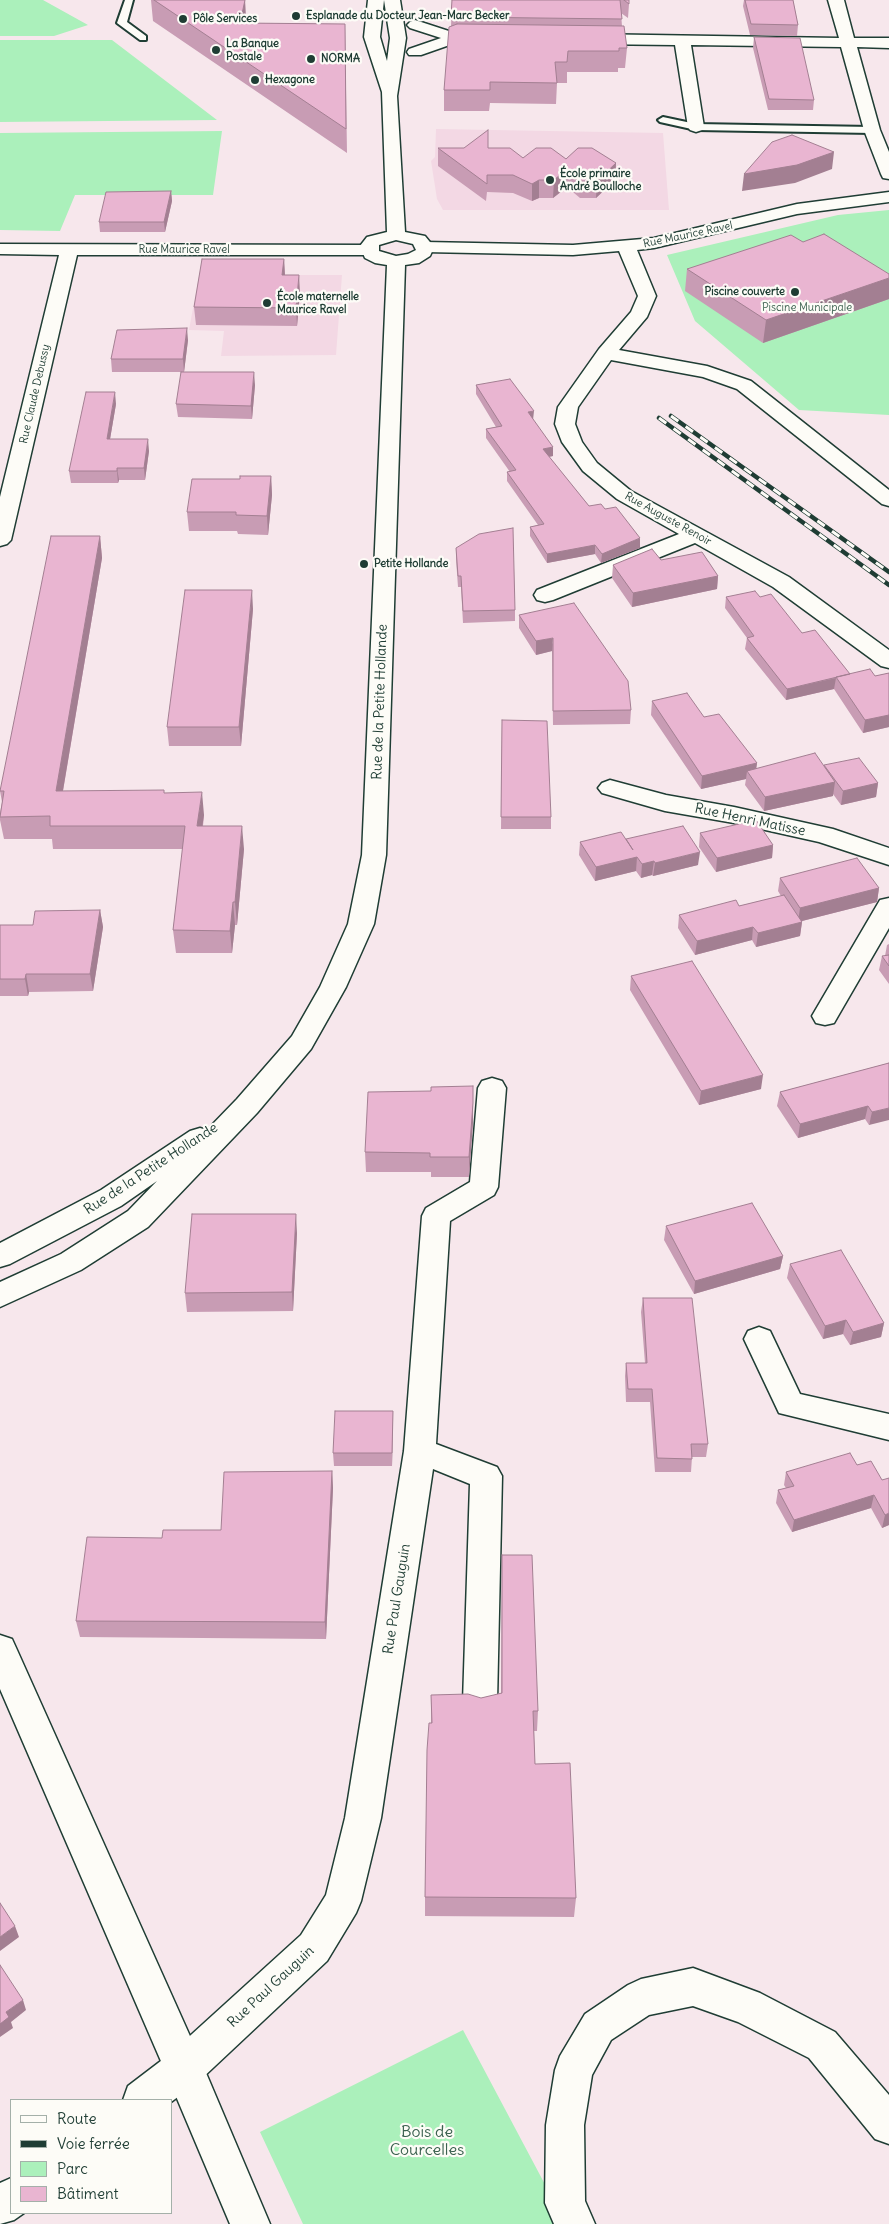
<!DOCTYPE html>
<meta charset="utf-8">
<style>
body{margin:0}
#map{position:relative;width:889px;height:2224px;overflow:hidden;background:#f7e7ec;font-family:Delius,sans-serif}
canvas{display:block}
.legend{position:absolute;left:10px;top:2099px;width:162px;height:115px;box-sizing:border-box;background:#fdfcf7;border:1px solid #a4b0a9;margin:0;padding:6px 9px;list-style:none;font-size:15px;color:#1f3d34}
.legend li{display:flex;align-items:center;gap:10px;height:25px}
.legend b{width:25px;border:1px solid #a4b0a9}
</style>
<div id="map">
<canvas width="889" height="2224"></canvas>
<ul class="legend">
<li><b style="height:6px;background:#fdfcf7"></b>Route</li>
<li><b style="height:6px;background:#1f3d34"></b>Voie ferrée</li>
<li><b style="height:14px;background:#abf0bb"></b>Parc</li>
<li><b style="height:14px;background:#e9b5d1"></b>Bâtiment</li>
</ul>
</div>
<script>
const ctx = document.querySelector('canvas').getContext('2d');
ctx.lineJoin = 'round';
function fill(path, color) { ctx.fillStyle = color; ctx.fill(path, 'evenodd'); }
const poly = rows => new Path2D(rows.map(r => 'M' + r).join(''));
function stroke(path, color, width, dash) { ctx.strokeStyle = color; ctx.lineWidth = width; ctx.lineCap = dash ? 'butt' : 'round'; ctx.setLineDash(dash || []); ctx.stroke(path); }
function label(font, color, halo, rows, align = 'center') {
  ctx.font = font + ' Delius,sans-serif'; ctx.lineWidth = 4.5; ctx.setLineDash([]); ctx.textBaseline = 'middle'; ctx.strokeStyle = halo; ctx.fillStyle = color; for (const [text, x, y, turn = 0] of rows) {
    ctx.save(); ctx.translate(x, y); ctx.rotate((+turn || 0) * Math.PI / 180); ctx.textAlign = isNaN(turn) ? turn : align; if (halo) ctx.strokeText(text, 0, 0); ctx.fillText(text, 0, 0); ctx.restore();
  }
}
const built = poly([
 [436,129,663,133,669,210,443,210,437,199,431,161,435,157],
 [199,275,342,275,336,355,221,356,224,331,189,330]
]);
const green = poly([
 [0,0,43,0,88,25,54,36,0,36],
 [0,40,112,40,217,120,0,122],
 [222,131,213,195,75,195,60,231,0,230,0,133],
 [889,210,889,415,799,410,695,321,667,255,838,215],
 [463,2030,566,2224,303,2224,260,2132]
]);
const lane = poly([
 [125,0,133,0,127,22,146,36,146,40,140,40,117,23,125,0],
 [663,117,696,124,872,127,877,130,872,133,696,130,660,122,658,120,663,117]
]);
const street = poly([
 [828,0,844,0,854,38,889,38,889,48,857,47,880,130,889,152,889,179,883,178,881,174,864,130,841,47,691,45,704,127,702,130,696,132,690,130,688,127,675,45,588,44,583,42,580,39,583,36,588,34,839,38,828,0],
 [415,20,461,35,464,38,461,41,421,55,409,55,407,52,409,49,441,38,410,28,407,25,410,22,415,20],
 [889,192,889,202,797,214,654,248,637,250,656,296,647,317,619,350,707,366,751,381,889,490,889,506,882,504,737,389,703,377,611,360,578,407,575,424,582,442,597,463,631,491,789,577,889,650,889,668,881,666,773,587,695,543,553,600,545,602,537,600,534,595,537,590,679,534,617,499,583,471,562,442,555,424,558,407,599,349,631,312,638,296,619,251,573,255,425,252,419,251,416,247,419,243,425,242,573,245,654,238,797,204,889,192],
 [0,244,369,245,375,246,378,250,375,254,369,255,77,255,11,540,7,544,0,546,0,497,59,255,0,254,0,244],
 [610,780,666,795,734,807,833,829,889,848,889,865,819,842,734,823,665,811,602,793,598,788,602,783,610,780],
 [889,898,889,928,838,1016,834,1023,825,1025,816,1023,812,1016,880,900,889,898],
 [492,1078,502,1081,506,1088,498,1187,494,1195,450,1221,436,1444,497,1467,502,1476,497,1702,492,1713,480,1717,468,1713,463,1702,470,1484,433,1469,381,1818,361,1901,356,1913,327,1961,198,2082,171,2102,123,2100,128,2086,170,2054,301,1935,326,1895,345,1818,404,1451,422,1216,426,1208,470,1182,478,1088,482,1081,492,1078],
 [759,1327,770,1331,800,1394,889,1414,889,1440,779,1413,744,1339,748,1331,759,1327],
 [11,2178,11,2213,24,2213,14,2220,0,2224,0,2183,11,2178]
]);
const secondary = poly([
 [368,0,384,0,380,37,387,61,390,38,384,0,400,0,406,38,397,96,405,232,425,236,434,247,430,256,419,263,405,265,386,855,374,924,346,987,311,1049,257,1113,148,1227,81,1270,0,1307,0,1282,61,1254,128,1211,157,1181,121,1206,10,1264,0,1267,0,1243,101,1190,190,1131,200,1128,207,1130,237,1099,292,1036,320,987,348,924,362,855,387,265,375,263,365,258,360,246,367,237,387,232,382,92,364,37,368,0],
 [396,240,413,244,416,250,408,254,396,256,379,251,379,245,396,240],
 [0,1635,12,1639,17,1650,198,2054,270,2224,230,2224,170,2082,0,1689,0,1635],
 [693,1968,760,1993,835,2032,889,2095,889,2144,875,2139,809,2058,738,2022,693,2006,649,2015,611,2040,592,2075,584,2125,585,2201,595,2224,554,2224,545,2203,546,2125,555,2070,560,2056,585,2014,628,1985,641,1979,693,1968]
]);
const rail = poly([
 [671,416,889,572],
 [659,418,889,585]
]);
const wall = poly([
 [151,0,245,0,246,23,345,24,347,153,153,21],
 [452,0,629,0,629,4,628,18,621,13,622,26,627,48,625,68,618,68,618,72,567,72,567,83,557,83,556,104,490,103,489,111,444,111,444,90,451,27],
 [744,0,793,0,798,25,797,36,750,35,743,6],
 [754,37,814,100,813,110,768,110,753,48],
 [438,148,488,148,523,158,566,159,616,163,615,180,596,198,580,198,567,187,553,198,539,198,532,201,513,193,487,192,486,201,438,166],
 [171,191,172,201,165,232,100,232,99,222],
 [803,242,889,274,889,299,763,343,685,291,687,269],
 [284,259,285,275,300,293,297,326,196,325,194,307],
 [188,340,184,372,112,372,111,359],
 [255,385,252,419,178,417,176,404],
 [476,385,533,419,553,456,549,457,589,506,605,509,640,548,601,563,595,554,547,563,530,536,530,527,538,525,507,481,507,472,510,472,486,438,486,429,496,427,476,394],
 [116,404,110,439,149,451,145,480,119,480,118,483,71,483,69,471],
 [271,476,272,495,268,535,238,534,237,531,189,531,187,512],
 [100,536,102,558,63,791,165,793,204,815,203,826,244,849,237,925,235,925,232,953,176,953,173,930,183,849,53,849,52,839,4,839,0,820,0,813,2,802,0,791],
 [456,548,515,610,515,621,463,623,461,587,458,587,456,559],
 [661,560,718,576,717,589,632,607,612,578,613,565],
 [726,597,760,597,850,674,875,676,889,673,889,727,863,733,834,689,786,700,745,649,747,638,725,608],
 [253,609,241,746,169,746,167,727],
 [519,615,631,710,630,724,553,725,552,651,536,655,519,628],
 [652,701,704,717,757,763,756,769,824,766,878,783,876,797,841,805,833,794,833,796,764,811,745,785,746,779,701,789,651,715],
 [502,720,551,817,551,829,501,829],
 [700,833,773,845,772,858,716,872,699,847],
 [626,840,698,865,653,876,652,875,641,878,636,871,595,881,579,855,580,842],
 [780,878,879,888,877,902,802,921,802,922,800,936,756,947,752,940,695,955,678,928,679,915,739,906,781,896,778,891],
 [100,910,103,927,93,991,29,992,28,996,0,996,0,925,33,925],
 [889,944,889,984,879,970,882,956,885,956,887,945],
 [631,976,761,1089,699,1105,630,990],
 [889,1063,869,1125,865,1119,798,1138,777,1106,780,1092],
 [431,1087,473,1103,473,1122,469,1177,431,1177,431,1172,366,1172,365,1152,431,1091],
 [666,1226,783,1256,780,1269,694,1294,664,1240],
 [297,1233,293,1311,187,1312,185,1293],
 [790,1264,884,1323,881,1337,850,1345,843,1334,823,1339,787,1278],
 [643,1298,708,1444,706,1457,692,1457,691,1472,655,1472,650,1402,626,1402,625,1376,626,1363,645,1363,641,1312],
 [393,1411,392,1466,334,1466,333,1453],
 [871,1461,889,1525,882,1528,871,1508,792,1532,776,1503,778,1490,786,1488,784,1485,786,1472,857,1465],
 [332,1471,333,1488,326,1639,80,1637,76,1621,162,1538,221,1530],
 [502,1555,538,1711,537,1731,534,1731,535,1764,576,1898,574,1917,425,1916,425,1897,431,1723,431,1695,481,1698,501,1694]
]);
const shadedWall = poly([
 [245,0,246,22,242,46,240,23],
 [834,152,832,169,795,183,742,191,744,174],
 [616,163,615,180,596,198,597,181],
 [567,169,567,187,553,198,554,180],
 [539,180,539,198,532,201,532,184],
 [171,191,172,201,165,232,164,222],
 [284,259,285,277,282,275],
 [299,275,300,293,297,326,296,308],
 [889,278,889,299,763,343,766,320],
 [187,328,188,340,184,372,183,359],
 [254,372,255,385,252,419,251,406],
 [115,392,116,404,108,451,107,439],
 [534,411,533,420,528,412],
 [148,439,149,451,145,480,144,468],
 [553,447,553,456,542,458,543,449],
 [117,468,119,480,118,483,117,471],
 [271,476,272,495,268,535,267,516],
 [100,536,102,558,59,814,56,791],
 [640,538,640,548,601,563,602,554],
 [595,545,595,554,547,563,547,554],
 [718,576,717,589,632,607,633,593],
 [252,590,253,609,241,746,239,727],
 [553,638,552,651,536,655,536,641],
 [836,678,834,689,786,700,787,689],
 [889,715,889,727,863,733,865,720],
 [757,763,755,777,747,771,746,779,701,789,702,776],
 [835,782,833,796,764,811,765,797],
 [878,783,876,797,841,805,843,791],
 [202,792,204,815,199,849,197,826],
 [242,826,244,849,237,925,235,902],
 [773,845,772,858,716,872,717,858],
 [700,852,698,865,653,876,655,863],
 [637,857,636,871,595,881,596,867],
 [654,861,652,875,641,878,642,864],
 [879,888,877,902,798,922,800,908],
 [233,902,235,925,232,953,230,931],
 [100,910,103,927,93,991,90,974],
 [802,922,800,936,756,947,758,933],
 [753,927,752,940,695,955,697,941],
 [26,974,29,992,28,996,25,979],
 [763,1075,761,1089,699,1105,701,1091],
 [473,1103,473,1122,469,1177,469,1157],
 [868,1106,865,1119,798,1138,800,1124],
 [889,1108,889,1120,869,1125,872,1112],
 [296,1214,297,1233,293,1311,292,1292],
 [783,1256,780,1269,694,1294,695,1281],
 [846,1320,843,1334,823,1339,825,1326],
 [884,1323,881,1337,850,1345,853,1332],
 [393,1411,393,1424,392,1466,392,1453],
 [332,1471,333,1488,326,1639,325,1622],
 [874,1495,871,1508,792,1532,794,1520],
 [889,1513,889,1525,882,1528,885,1515],
 [15,1926,19,1937,0,1951,0,1937],
 [23,2000,26,2010,11,2022,13,2028,0,2037,0,2024,6,2012]
]);
const building = poly([
 [154,0,245,0,240,23,345,24,346,129,154,0],
 [452,0,620,0,622,19,457,17,451,15,452,0],
 [624,0,629,0,629,4,624,0],
 [745,0,793,0,798,25,751,24,745,0],
 [457,24,624,26,627,48,619,48,619,51,568,51,567,62,555,62,557,83,490,82,490,90,444,90,449,27,457,24],
 [754,37,800,38,814,100,769,99,754,37],
 [488,130,488,148,510,148,523,158,536,148,551,148,566,159,578,148,592,148,616,163,597,181,580,181,567,169,554,180,539,180,532,184,513,175,487,175,487,184,438,148,464,148,488,130],
 [792,135,834,152,797,165,744,174,772,142,792,135],
 [171,191,164,222,99,222,106,192,171,191],
 [824,234,889,274,889,278,766,320,687,269,791,235,803,242,824,234],
 [202,259,284,259,282,275,299,275,296,308,194,307,202,259],
 [187,328,183,359,111,359,117,330,187,328],
 [181,372,254,372,251,406,176,404,181,372],
 [510,379,534,411,528,412,553,447,543,449,589,506,601,504,605,509,616,507,640,538,602,554,595,545,547,554,530,527,544,524,507,472,516,470,486,429,502,426,476,385,510,379],
 [86,392,115,392,107,439,148,439,144,468,117,468,117,471,69,471,86,392],
 [240,476,271,476,267,516,236,515,236,512,187,512,192,479,240,479,240,476],
 [513,528,515,610,463,611,461,576,458,576,456,548,479,534,513,528],
 [51,536,100,536,56,791,164,790,164,793,202,792,197,826,242,826,235,902,233,902,230,931,173,930,185,826,50,826,50,816,0,817,4,791,0,791,51,536],
 [652,549,661,560,702,552,718,576,633,593,613,565,652,549],
 [185,590,252,590,239,727,167,727,185,590],
 [755,591,760,597,771,594,802,633,815,630,850,674,787,689,747,638,754,636,726,597,755,591],
 [574,603,628,681,631,710,553,711,553,638,536,641,519,615,574,603],
 [870,669,875,676,889,673,889,715,865,720,836,677,870,669],
 [687,693,704,717,719,714,757,763,702,776,652,701,687,693],
 [502,720,547,721,551,817,501,817,502,720],
 [815,753,835,782,765,797,747,771,815,753],
 [859,758,878,783,843,791,824,765,859,758],
 [756,820,773,845,717,858,700,833,756,820],
 [683,826,700,852,655,863,654,861,642,864,637,857,596,867,580,842,621,832,633,850,626,839,683,826],
 [857,858,879,888,800,908,780,878,857,858],
 [784,895,802,922,758,933,753,927,697,941,679,915,736,900,739,906,784,895],
 [100,910,90,974,26,974,25,979,0,979,0,925,33,925,35,911,100,910],
 [889,955,889,966,882,956,889,955],
 [692,961,763,1075,701,1091,631,976,692,961],
 [889,1063,889,1108,872,1112,868,1106,800,1124,780,1092,889,1063],
 [473,1086,473,1103,469,1157,430,1157,430,1153,365,1152,368,1092,431,1091,431,1087,473,1086],
 [752,1203,783,1256,695,1281,666,1226,752,1203],
 [192,1214,296,1214,292,1292,185,1293,192,1214],
 [841,1250,884,1323,853,1332,846,1320,825,1326,790,1264,841,1250],
 [643,1298,692,1298,708,1444,691,1444,692,1459,657,1458,652,1389,628,1389,626,1363,647,1363,643,1298],
 [335,1411,393,1411,392,1453,333,1453,335,1411],
 [850,1453,857,1465,871,1461,882,1480,889,1478,889,1513,885,1515,874,1495,794,1520,778,1490,794,1486,786,1472,850,1453],
 [332,1471,325,1622,76,1621,87,1537,162,1538,163,1530,221,1530,224,1472,332,1471],
 [502,1555,532,1555,538,1711,533,1711,535,1764,570,1763,576,1898,425,1897,427,1750,429,1723,432,1723,431,1695,468,1694,481,1698,502,1693,502,1555],
 [0,1903,15,1926,0,1937,0,1903],
 [0,1965,23,2000,6,2012,9,2017,0,2024,0,1965]
]);
const markers = [
 [296,16,5,"#1f3d34"],
 [183,19,5,"#1f3d34"],
 [216,50,5,"#1f3d34"],
 [311,59,5,"#1f3d34"],
 [255,80,5,"#1f3d34"],
 [550,180,5,"#1f3d34"],
 [795,292,5,"#1f3d34"],
 [267,303,5,"#1f3d34"],
 [364,564,5,"#1f3d34"]
];
const farPoinames = [
 ["Esplanade du Docteur Jean-Marc Becker",306,16],
 ["Pôle Services",193,19],
 ["La Banque",226,44],
 ["Postale",226,57],
 ["NORMA",321,59],
 ["Hexagone",265,80],
 ["École primaire",560,174],
 ["André Boulloche",560,187],
 ["Piscine couverte",785,292,"right"],
 ["École maternelle",277,297],
 ["Maurice Ravel",277,310],
 ["Petite Hollande",374,564]
];
const farStreetnames = [
 ["Rue Maurice Ravel",688,235,-12],
 ["Rue Maurice Ravel",184,250],
 ["Rue Claude Debussy",35,394,-77],
 ["Rue Auguste Renoir",668,519,29]
];
const farParknames = [
 ["Piscine Municipale",807,308]
];
const streetNames = [
 ["Rue de la Petite Hollande",380,702,-88],
 ["Rue Henri Matisse",750,820,12],
 ["Rue de la Petite Hollande",151,1169,-33],
 ["Rue Paul Gauguin",397,1599,-81],
 ["Rue Paul Gauguin",271,1987,-43]
];
const nearParknames = [
 ["Bois de",427,2132],
 ["Courcelles",427,2150]
];
fill(built, '#f3d8e4');
fill(green, '#abf0bb');
stroke(lane, '#1f3d34', 4);
stroke(street, '#1f3d34', 3);
stroke(secondary, '#1f3d34', 3);
fill(lane, '#fdfcf7');
fill(street, '#fdfcf7');
fill(secondary, '#fdfcf7');
stroke(rail, '#1f3d34', 4.5);
stroke(rail, '#fdfcf7', 3, [9]);
fill(wall, '#c89cb4');
fill(shadedWall, '#a37f92');
fill(building, '#e9b5d1');
stroke(building, '#a37f92', 1);
for (const [x, y, r, color] of markers) { const dot = new Path2D(); dot.arc(x, y, r, 0, 2 * Math.PI); ctx.fillStyle = color; ctx.fill(dot); stroke(dot, '#fdfcf7', 2); }
label('bold 11px', '#1f3d34', '#fdfcf7', farPoinames, 'left');
label('11px', '#1f3d34', '#fdfcf7', farStreetnames);
label('11px', '#3b614f', '#fdfcf7', farParknames);
label('14px', '#1f3d34', '#fdfcf7', streetNames);
label('16px', '#3b614f', '#fdfcf7', nearParknames);
</script>
